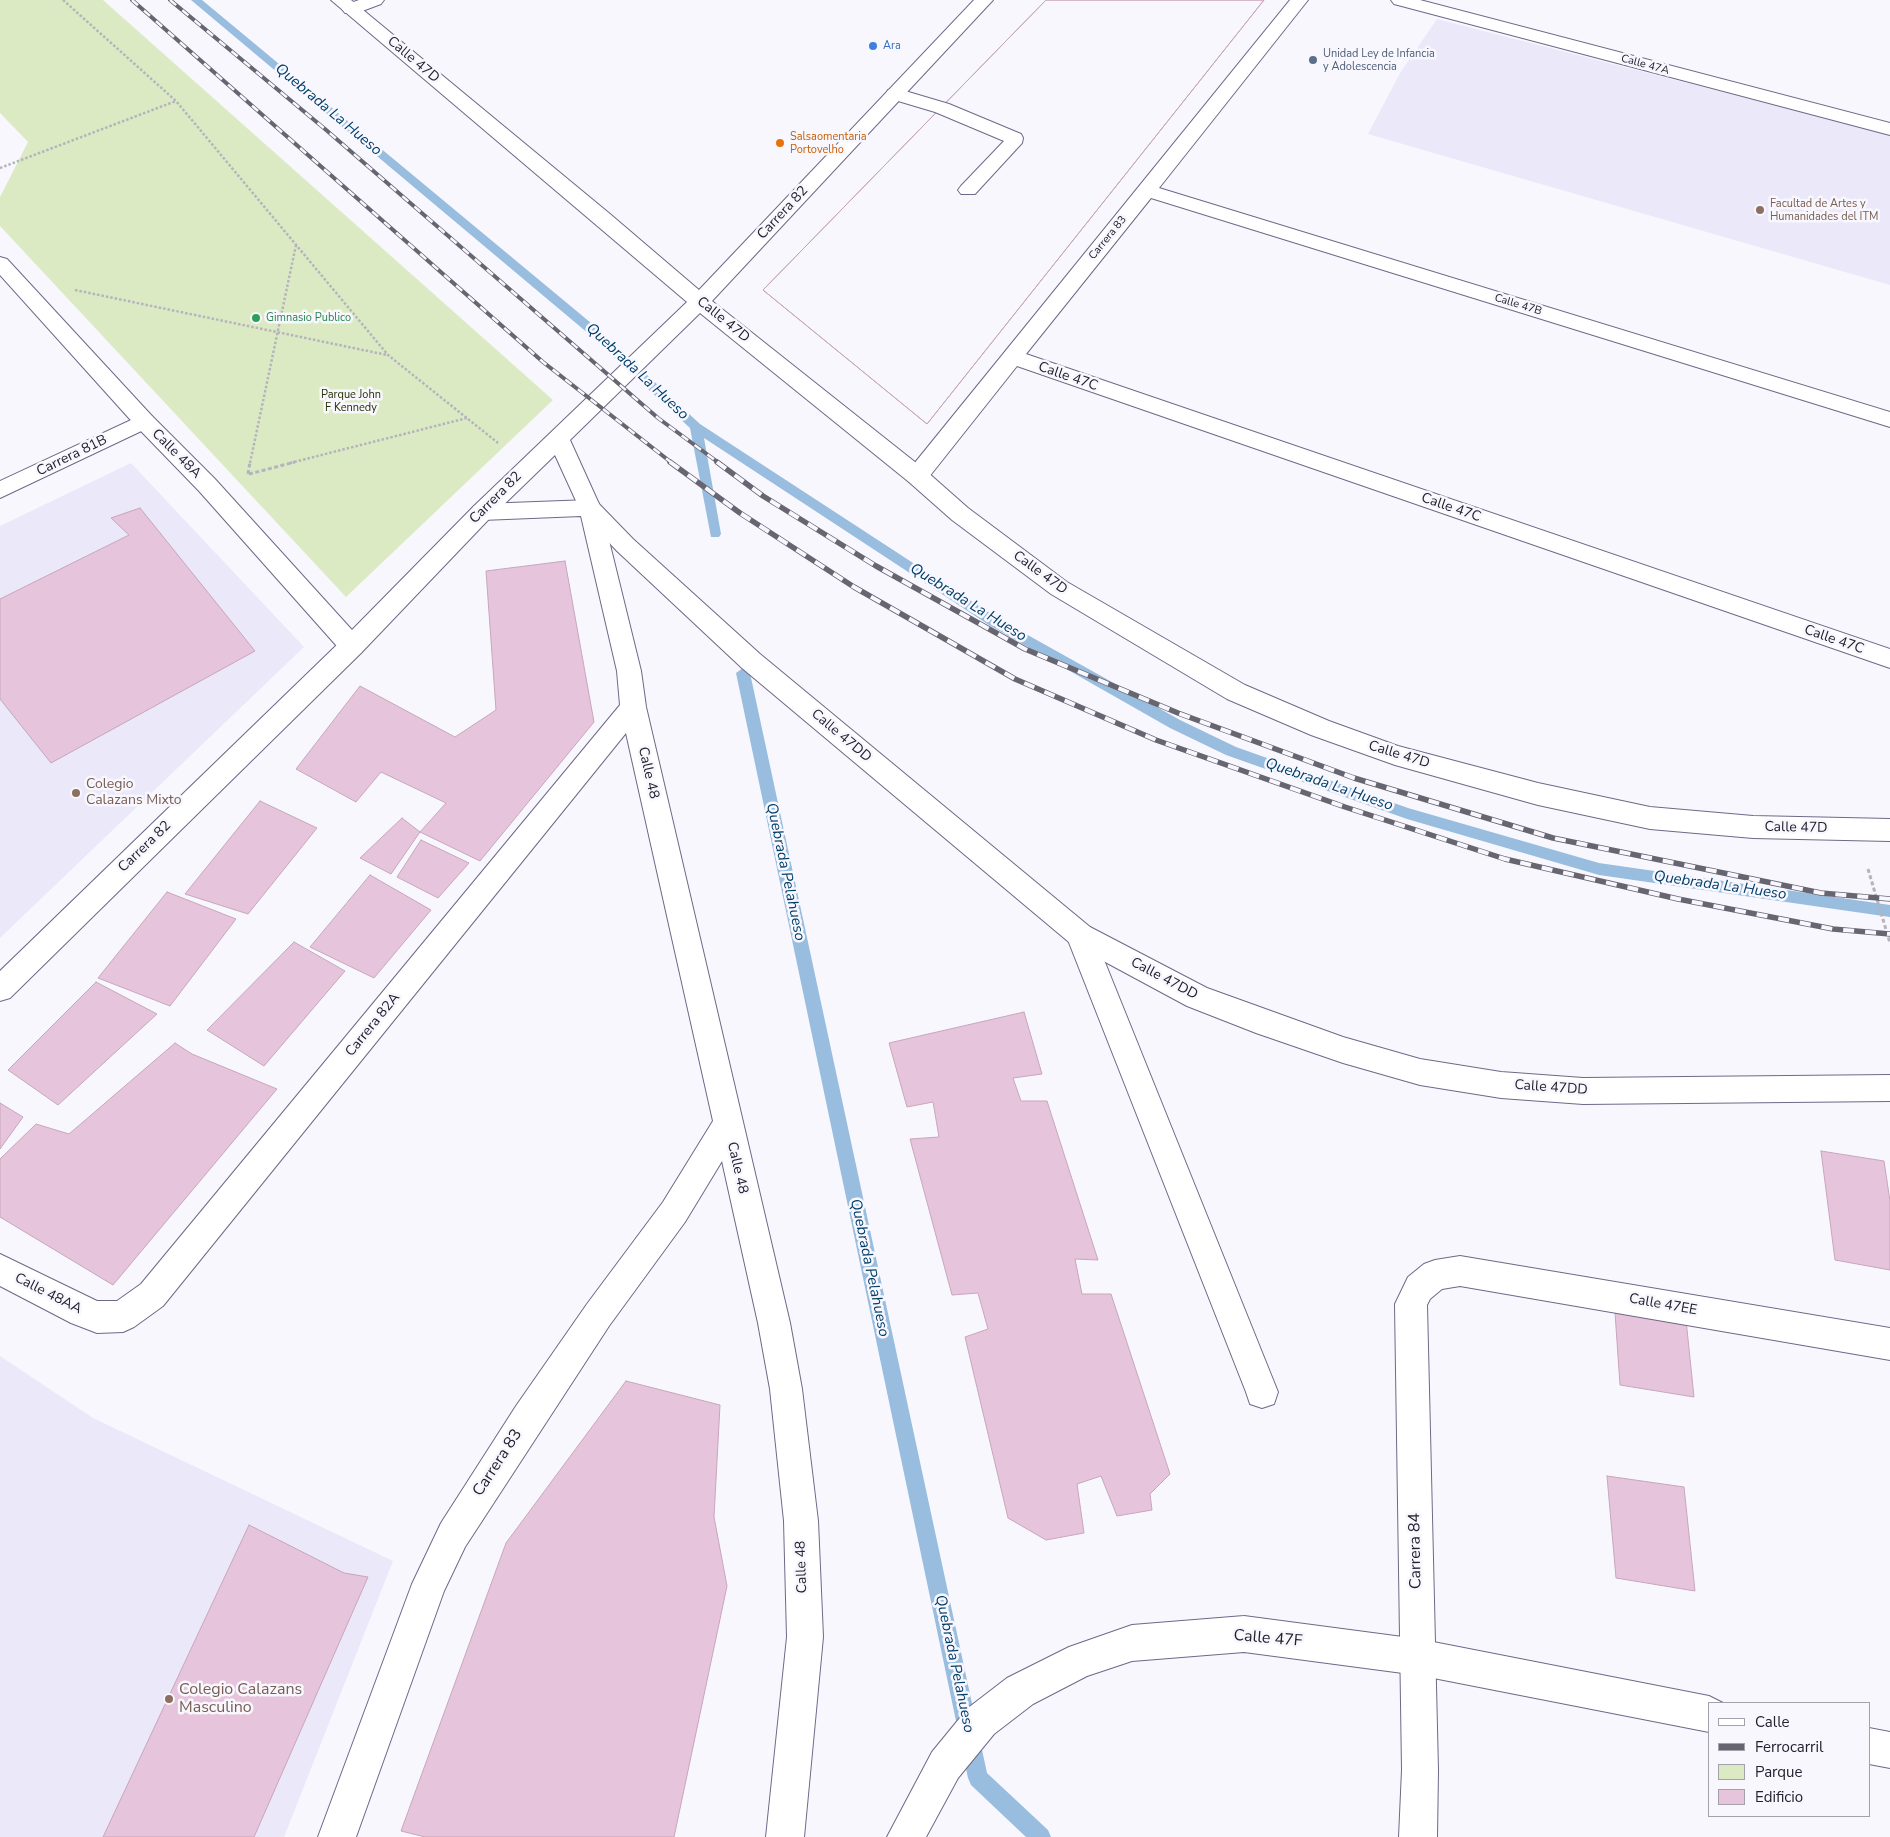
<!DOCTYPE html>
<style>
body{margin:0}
#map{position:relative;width:1890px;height:1837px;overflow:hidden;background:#f8f7fe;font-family:"Nunito Sans",sans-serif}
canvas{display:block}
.legend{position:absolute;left:1708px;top:1702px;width:162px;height:115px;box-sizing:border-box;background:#f8f7fe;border:1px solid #a3a1ab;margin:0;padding:6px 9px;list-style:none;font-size:15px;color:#24212e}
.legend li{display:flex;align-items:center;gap:10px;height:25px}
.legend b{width:25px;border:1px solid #a3a1ab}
</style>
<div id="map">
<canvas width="1890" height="1837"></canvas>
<ul class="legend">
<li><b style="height:6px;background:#fff"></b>Calle</li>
<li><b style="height:6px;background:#676570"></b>Ferrocarril</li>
<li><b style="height:14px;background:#dceac4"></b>Parque</li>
<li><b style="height:14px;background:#e6c4db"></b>Edificio</li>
</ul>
</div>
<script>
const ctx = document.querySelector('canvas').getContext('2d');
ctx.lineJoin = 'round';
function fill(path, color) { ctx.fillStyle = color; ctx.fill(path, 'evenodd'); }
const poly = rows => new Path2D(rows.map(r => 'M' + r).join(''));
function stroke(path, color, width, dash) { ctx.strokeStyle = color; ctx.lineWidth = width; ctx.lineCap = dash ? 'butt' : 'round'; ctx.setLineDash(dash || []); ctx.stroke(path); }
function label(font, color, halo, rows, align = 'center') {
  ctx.font = font + ' "Nunito Sans",sans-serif'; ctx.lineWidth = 5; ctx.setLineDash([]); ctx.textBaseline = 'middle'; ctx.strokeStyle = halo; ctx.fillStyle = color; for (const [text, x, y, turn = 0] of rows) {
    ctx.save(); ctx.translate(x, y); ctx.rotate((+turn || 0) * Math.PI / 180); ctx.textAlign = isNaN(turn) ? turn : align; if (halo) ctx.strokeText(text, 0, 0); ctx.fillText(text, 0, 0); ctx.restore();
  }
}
const built = poly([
 [1437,19,1890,135,1890,285,1368,134,1400,73],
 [131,463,304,647,0,938,0,526],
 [0,1356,93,1418,393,1561,284,1837,0,1837]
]);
const green = poly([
 [0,0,103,0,553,400,346,597,0,226,0,197,28,142,0,113]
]);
const stream = poly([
 [191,0,202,0,591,323,700,424,999,619,1180,720,1236,747,1408,808,1599,863,1890,905,1890,917,1599,875,1407,819,1226,755,1170,728,989,625,704,438,721,534,719,537,711,537,690,428,583,329,191,0],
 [743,668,750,673,987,1773,1048,1830,1051,1837,1026,1837,971,1785,968,1778,736,673,743,668]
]);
const building = poly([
 [1046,0,1264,0,927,424,763,290,1046,0],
 [1046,0,1264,0,927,424,763,290,1046,0],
 [140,508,255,651,51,763,0,699,0,599,129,535,111,518,140,508],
 [565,561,594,722,480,861,420,832,446,803,381,772,356,802,296,769,360,686,455,737,496,710,486,571,565,561],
 [260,801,317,828,248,914,185,894,260,801],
 [402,818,420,832,391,874,360,858,402,818],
 [421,840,469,863,438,898,397,877,421,840],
 [370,875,431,910,374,978,310,947,370,875],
 [167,892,236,919,170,1006,98,978,167,892],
 [294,942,345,971,264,1066,207,1030,294,942],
 [96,982,157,1014,58,1105,8,1070,96,982],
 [1024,1012,1042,1074,1013,1078,1021,1101,1047,1101,1098,1260,1075,1259,1082,1294,1111,1294,1170,1474,1150,1494,1152,1510,1117,1516,1101,1476,1077,1484,1084,1533,1046,1540,1008,1518,965,1337,988,1329,978,1293,952,1295,910,1139,939,1137,933,1102,907,1107,889,1043,1024,1012],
 [175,1043,192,1054,277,1089,113,1285,0,1217,0,1159,36,1124,69,1134,175,1043],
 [0,1103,23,1117,0,1149,0,1103],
 [1821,1151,1884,1161,1890,1201,1890,1270,1835,1260,1821,1151],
 [1614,1298,1685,1310,1694,1397,1620,1385,1614,1298],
 [626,1381,720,1405,714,1517,727,1586,674,1837,425,1837,401,1831,506,1543,626,1381],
 [1607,1476,1684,1487,1695,1591,1616,1578,1607,1476],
 [249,1525,344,1573,368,1577,254,1837,103,1837,249,1525]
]);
const pathFar1 = poly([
 [63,0,176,101,388,355,498,443],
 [0,168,176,101],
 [75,290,387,355],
 [250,463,296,245],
 [290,463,467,418]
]);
const path = poly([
 [248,474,250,462],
 [249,474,295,462],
 [1868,869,1890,943]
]);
const service = poly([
 [895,88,949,104,1021,134,1023,138,1022,143,975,194,961,194,958,190,961,186,1004,141,935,112,888,98,886,94,888,90,895,88],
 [1080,923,1090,927,1094,935,1278,1392,1274,1404,1262,1408,1250,1404,1246,1392,1066,935,1070,927,1080,923]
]);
const minor = poly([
 [359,0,384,0,381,4,357,13,345,13,342,9,345,5,359,0],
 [1290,0,1308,0,1159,188,1890,412,1890,427,1151,198,1026,354,1890,649,1890,668,1017,366,925,482,917,484,909,482,906,476,909,470,1290,0],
 [1391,0,1420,0,1890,123,1890,135,1394,4,1391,0],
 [144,414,152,416,155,421,152,426,0,498,0,481,144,414],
 [590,500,598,502,601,508,641,671,646,707,790,1323,802,1389,818,1521,823,1637,804,1837,766,1837,787,1637,784,1521,770,1389,758,1323,722,1161,685,1222,609,1326,465,1547,444,1591,356,1837,318,1837,412,1584,441,1523,516,1406,587,1304,663,1202,713,1121,626,733,163,1306,134,1327,123,1332,97,1333,71,1323,0,1286,0,1254,97,1301,117,1301,141,1284,620,705,617,671,581,516,482,520,474,518,470,512,474,506,482,504,590,500],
 [352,637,361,639,364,646,361,653,10,998,0,1001,0,971,343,639,352,637],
 [1460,1256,1890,1328,1890,1360,1460,1286,1442,1289,1430,1299,1427,1305,1438,1770,1437,1837,1399,1837,1402,1770,1395,1304,1408,1277,1424,1264,1435,1260,1460,1256]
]);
const tertiary = poly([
 [331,0,351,0,610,214,699,290,974,0,993,0,712,301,925,470,968,508,1067,582,1245,685,1329,721,1398,746,1538,783,1650,807,1753,816,1890,819,1890,841,1753,838,1650,829,1538,805,1395,765,1311,735,1227,699,1051,594,952,520,909,482,700,313,570,440,599,504,633,539,760,654,1090,927,1207,988,1343,1037,1420,1059,1501,1072,1583,1078,1890,1075,1890,1101,1583,1104,1501,1098,1420,1085,1343,1063,1256,1033,1187,1006,1070,943,742,668,617,551,582,514,555,455,490,518,361,653,352,655,343,653,199,491,136,426,0,275,0,257,7,259,152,416,215,479,352,630,474,506,687,302,331,0],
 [1244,1616,1418,1639,1709,1696,1723,1703,1709,1703,1709,1732,1418,1675,1244,1652,1132,1661,1087,1676,1033,1704,994,1734,958,1778,926,1837,887,1837,932,1752,968,1708,1007,1678,1069,1647,1132,1625,1244,1616],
 [1869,1728,1890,1732,1890,1768,1869,1764,1869,1728]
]);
const railFar1 = poly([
 [132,0,543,362,672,463],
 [170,0,325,129,658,418,719,463]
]);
const rail = poly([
 [670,462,740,513,854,587,1015,679,1156,740,1345,807,1505,859,1678,899,1833,929,1890,934],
 [717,462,763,496,876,566,1025,649,1178,713,1354,778,1553,838,1821,893,1890,899]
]);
const markers = [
 [873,46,5,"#3f7fe0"],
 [1313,60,5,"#5c6f8a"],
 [780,143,5,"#e8710a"],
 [1760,210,5,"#8d6e63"],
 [256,318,5,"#2e9e5b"],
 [76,793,5,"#8d6e63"],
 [169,1699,5,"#8d6e63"]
];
const farShopnames = [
 ["Ara",883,46]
];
const farServicenames = [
 ["Unidad Ley de Infancia",1323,54],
 ["y Adolescencia",1323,67]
];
const farStreetnames = [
 ["Calle 47A",1645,65,15],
 ["Carrera 83",1108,238,-51],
 ["Calle 47B",1518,305,17]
];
const farFoodnames = [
 ["Salsaomentaria",790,137],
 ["Portovelho",790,150]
];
const farEducationnames = [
 ["Facultad de Artes y",1770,204],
 ["Humanidades del ITM",1770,217]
];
const farLeisurenames = [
 ["Gimnasio Publico",266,318]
];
const farParknames = [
 ["Parque John",351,395],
 ["F Kennedy",351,408]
];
const streetNames = [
 ["Calle 47D",413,60,40],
 ["Carrera 82",783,213,-47],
 ["Calle 47D",723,320,39],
 ["Calle 47C",1068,377,19],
 ["Calle 48A",176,454,45],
 ["Carrera 81B",72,456,-26],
 ["Carrera 82",496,498,-45],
 ["Calle 47C",1451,508,19],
 ["Calle 47D",1040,573,36],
 ["Calle 47C",1834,640,19],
 ["Calle 47DD",841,736,40],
 ["Calle 47D",1399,755,17],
 ["Calle 48",648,773,77],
 ["Calle 47D",1796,828,1],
 ["Carrera 82",145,847,-44],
 ["Calle 47DD",1164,979,28],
 ["Carrera 82A",373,1025,-51],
 ["Calle 47DD",1551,1088,4],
 ["Calle 48",737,1168,77],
 ["Calle 48AA",48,1294,27],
 ["Calle 47EE",1663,1305,10],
 ["Calle 48",802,1567,-92]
];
const educationNames = [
 ["Colegio",86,785],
 ["Calazans Mixto",86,801]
];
const waterNames = [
 ["Quebrada La Hueso",328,110,40],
 ["Quebrada La Hueso",637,372,43],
 ["Quebrada La Hueso",968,603,32],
 ["Quebrada La Hueso",1329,785,19],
 ["Quebrada Pelahueso",785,872,78],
 ["Quebrada La Hueso",1720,886,8],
 ["Quebrada Pelahueso",869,1268,78],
 ["Quebrada Pelahueso",954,1664,78]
];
const nearStreetnames = [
 ["Carrera 83",498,1463,-57],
 ["Carrera 84",1416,1551,-91],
 ["Calle 47F",1268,1639,5]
];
const nearEducationnames = [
 ["Colegio Calazans",179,1690],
 ["Masculino",179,1708]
];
fill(built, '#ebe8f9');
fill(green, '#dceac4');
fill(stream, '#98bddf');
fill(building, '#e6c4db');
stroke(building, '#c7a6bc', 1);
stroke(service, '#6f6888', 2);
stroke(minor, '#6f6888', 2);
stroke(tertiary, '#6f6888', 2);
stroke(pathFar1, '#b5b3bc', 2.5, [2.5, 2]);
stroke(path, '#b5b3bc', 3, [4, 2.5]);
fill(service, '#fff');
fill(minor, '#fff');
fill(tertiary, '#fff');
stroke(railFar1, '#676570', 4);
stroke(rail, '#676570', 5.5);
stroke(railFar1, '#f8f7fe', 2.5, [8]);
stroke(rail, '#f8f7fe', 4, [11]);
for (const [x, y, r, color] of markers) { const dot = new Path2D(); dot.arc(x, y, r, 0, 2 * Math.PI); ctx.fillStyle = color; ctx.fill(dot); stroke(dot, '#f8f7fe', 2); }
label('11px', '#366cbe', '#f8f7fe', farShopnames, 'left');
label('11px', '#4e5e75', '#f8f7fe', farServicenames, 'left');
label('11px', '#24212e', '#f8f7fe', farStreetnames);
label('11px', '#c56008', '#f8f7fe', farFoodnames, 'left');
label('11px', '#785e54', '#f8f7fe', farEducationnames, 'left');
label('11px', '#27864d', '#f8f7fe', farLeisurenames, 'left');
label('11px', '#253200', '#f8f7fe', farParknames);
label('14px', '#24212e', '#f8f7fe', streetNames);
label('14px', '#785e54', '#f8f7fe', educationNames, 'left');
label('italic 15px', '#003f69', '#f8f7fe', waterNames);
label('16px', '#24212e', '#f8f7fe', nearStreetnames);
label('16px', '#785e54', '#f8f7fe', nearEducationnames, 'left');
</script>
